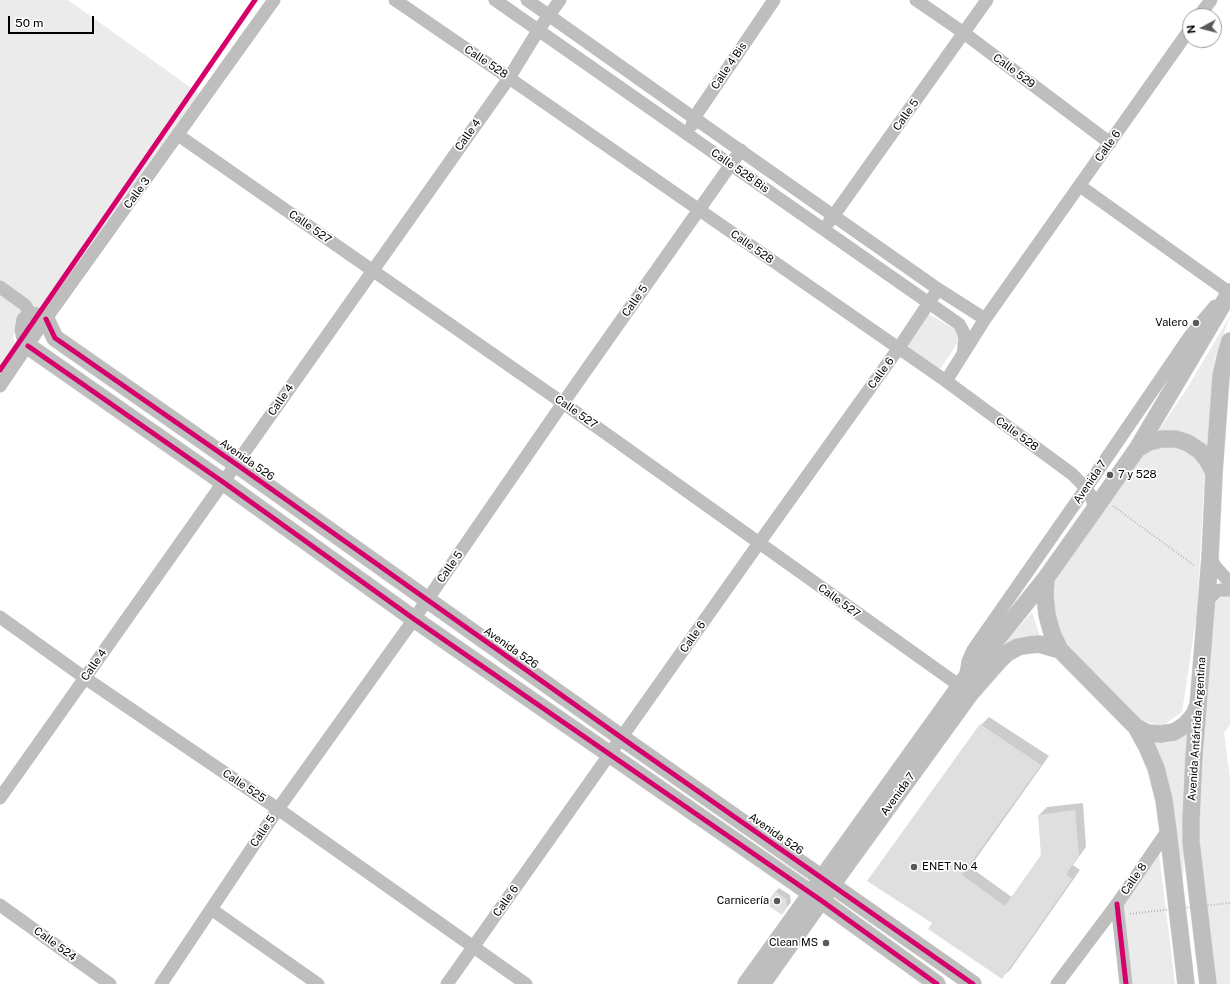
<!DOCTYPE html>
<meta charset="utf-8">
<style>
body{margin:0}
#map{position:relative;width:1230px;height:984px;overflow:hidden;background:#fff;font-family:"Public Sans",sans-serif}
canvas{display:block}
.north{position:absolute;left:1182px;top:8px;width:40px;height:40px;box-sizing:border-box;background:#fff;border:1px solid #999;border-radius:50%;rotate:263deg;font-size:11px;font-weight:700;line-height:16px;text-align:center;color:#000}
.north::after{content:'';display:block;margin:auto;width:14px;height:18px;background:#595959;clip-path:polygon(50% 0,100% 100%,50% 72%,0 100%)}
.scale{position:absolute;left:8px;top:16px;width:86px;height:18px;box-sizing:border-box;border:2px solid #000;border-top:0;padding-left:5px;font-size:12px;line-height:14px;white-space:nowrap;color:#000;-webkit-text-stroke:3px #fff;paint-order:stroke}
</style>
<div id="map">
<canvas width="1230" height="984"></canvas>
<div class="north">N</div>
<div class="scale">50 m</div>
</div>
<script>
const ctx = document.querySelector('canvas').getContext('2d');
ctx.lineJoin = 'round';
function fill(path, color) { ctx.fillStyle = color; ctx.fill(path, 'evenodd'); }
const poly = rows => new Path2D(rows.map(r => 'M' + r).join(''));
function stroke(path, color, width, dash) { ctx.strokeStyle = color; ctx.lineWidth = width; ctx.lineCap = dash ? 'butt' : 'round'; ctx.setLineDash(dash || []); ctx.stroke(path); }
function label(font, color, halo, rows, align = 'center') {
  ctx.font = font + ' "Public Sans",sans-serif'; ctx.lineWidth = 3.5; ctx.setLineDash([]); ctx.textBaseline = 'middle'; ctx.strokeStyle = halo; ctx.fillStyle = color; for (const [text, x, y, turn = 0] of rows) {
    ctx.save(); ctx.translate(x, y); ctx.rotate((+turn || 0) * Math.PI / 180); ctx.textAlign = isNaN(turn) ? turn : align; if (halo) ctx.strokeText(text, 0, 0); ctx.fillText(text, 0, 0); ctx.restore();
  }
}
const green = poly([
 [0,0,68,0,204,97,51,313,43,307,27,307,16,322,13,339,24,352,0,385],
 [926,312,957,331,959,341,940,369,904,346],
 [1230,316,1215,358,1207,451,1155,436,1186,390],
 [1170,445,1194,452,1205,468,1197,612,1182,712,1162,726,1140,720,1063,641,1051,615,1051,585,1143,452],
 [1222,596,1230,596,1230,725,1224,733,1230,778,1230,984,1216,984,1198,839,1212,606],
 [1032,612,1041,640,977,675],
 [1187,732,1183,886,1165,778,1151,743,1168,743],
 [1159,854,1175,984,1131,984,1121,902]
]);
const shadow = poly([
 [989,717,1049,756,970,867,1013,898,1042,856,1039,815,1047,807,1083,803,1086,847,1073,865,1080,870,1010,970,1001,978,933,923,981,725],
 [779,888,790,895,791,902,782,914,775,892]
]);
const building = poly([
 [980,724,1041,765,962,875,1005,906,1041,855,1038,815,1075,810,1079,856,1066,874,1072,879,1002,979,928,929,932,923,867,881],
 [775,891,786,899,787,907,782,915,766,904]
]);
const path = poly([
 [1113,506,1195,566],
 [1130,914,1145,912]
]);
const minor = poly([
 [395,0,509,78,946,381,1072,474,1086,488,1091,496,1095,509],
 [495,0,959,324,963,331,965,339,963,354],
 [527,0,694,118,938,289,985,319],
 [916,0,964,33,1110,143],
 [1199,16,1211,0],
 [692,125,694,118,774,0],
 [178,135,563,403,967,691],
 [1080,186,1230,293],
 [829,222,987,0],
 [0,287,25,305,30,313],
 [28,346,23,339,21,330,23,319,30,313,38,314,46,319],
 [946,381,985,319,1190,29],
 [0,386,40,327,274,0],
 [1210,558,1216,567,1230,583],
 [1207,601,1216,592,1220,590,1230,590],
 [0,617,85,678,278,809,526,984],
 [965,679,968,661,973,650,1086,488,1190,336,1215,306],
 [0,798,509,78,539,29,560,0],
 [1117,904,1126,984],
 [0,905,110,984],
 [211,909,318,984],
 [161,984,278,809,414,619,563,403,741,150],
 [447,984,759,543,898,349,938,289],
 [1057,984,1117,904,1168,830]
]);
const major = poly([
 [46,319,55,338,236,464,622,738,973,984],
 [28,346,223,482,414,619,822,901,937,984],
 [1137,449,1149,442,1162,439,1176,439,1188,443,1200,451,1208,461,1214,473],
 [1046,578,1045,596,1047,615,1052,633,1060,650,1136,727,1147,747,1156,768,1164,800,1168,830,1186,984],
 [1136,727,1147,733,1161,734,1174,732,1185,725,1194,715,1197,707],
 [746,984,965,679,1046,578,1102,499,1137,449,1230,292],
 [762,984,839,875,970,694,998,662,1007,653,1018,647,1029,645,1039,644,1060,650],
 [1208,984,1191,842,1191,820,1194,756,1210,558,1214,473,1221,376,1226,354,1230,341]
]);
const pathBridge = poly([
 [1145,912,1230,903]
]);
const cycleway = poly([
 [46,319,55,338,236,464,622,738,973,984],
 [28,346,223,482,414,619,822,901,937,984],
 [0,370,255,0],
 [1117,904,1126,984]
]);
const markers = [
 [1196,323,4,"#595959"],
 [1110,475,4,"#595959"],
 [914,867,4,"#595959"],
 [777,901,4,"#595959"],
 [826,943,4,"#595959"]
];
const streetNames = [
 ["Calle 528",486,62,34],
 ["Calle 4 Bis",729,66,-56],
 ["Calle 529",1014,71,37],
 ["Calle 5",906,115,-55],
 ["Calle 4",468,135,-55],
 ["Calle 6",1108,146,-55],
 ["Calle 528 Bis",740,171,35],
 ["Calle 3",137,193,-54],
 ["Calle 527",310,227,35],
 ["Calle 528",752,247,35],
 ["Calle 5",635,301,-55],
 ["Calle 6",881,373,-54],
 ["Calle 4",281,400,-55],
 ["Calle 527",576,412,35],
 ["Calle 528",1017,434,36],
 ["Avenida 526",247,460,35],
 ["Avenida 7",1090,482,-56],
 ["Calle 5",450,567,-55],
 ["Calle 527",839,601,36],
 ["Calle 6",693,637,-55],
 ["Avenida 526",511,648,35],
 ["Calle 4",94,665,-55],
 ["Avenida Antártida Argentina",1197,729,-86],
 ["Calle 525",244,786,34],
 ["Avenida 7",898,794,-54],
 ["Calle 5",263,831,-56],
 ["Avenida 526",776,834,35],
 ["Calle 8",1134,879,-55],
 ["Calle 6",506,901,-55],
 ["Calle 524",55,944,36]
];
const poiNames = [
 ["Valero",1188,323],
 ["7 y 528",1118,475,"left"],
 ["ENET No 4",922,867,"left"],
 ["Carnicería",769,901],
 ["Clean MS",818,943]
];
fill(green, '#ebebeb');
fill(shadow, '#0003');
fill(building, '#dfdfdf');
stroke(major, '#dbdbdb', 18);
stroke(path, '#b9b9b9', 2, [1, 2]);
stroke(minor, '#bebebe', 13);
stroke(major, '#bebebe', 17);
stroke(pathBridge, '#b9b9b9', 2, [1, 2]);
stroke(cycleway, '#d6006c', 5);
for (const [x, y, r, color] of markers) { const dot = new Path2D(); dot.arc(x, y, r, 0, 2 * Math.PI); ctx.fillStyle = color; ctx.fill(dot); stroke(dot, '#fff', 1.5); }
label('11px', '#000', '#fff', streetNames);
label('11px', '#000', '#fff', poiNames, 'right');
</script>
